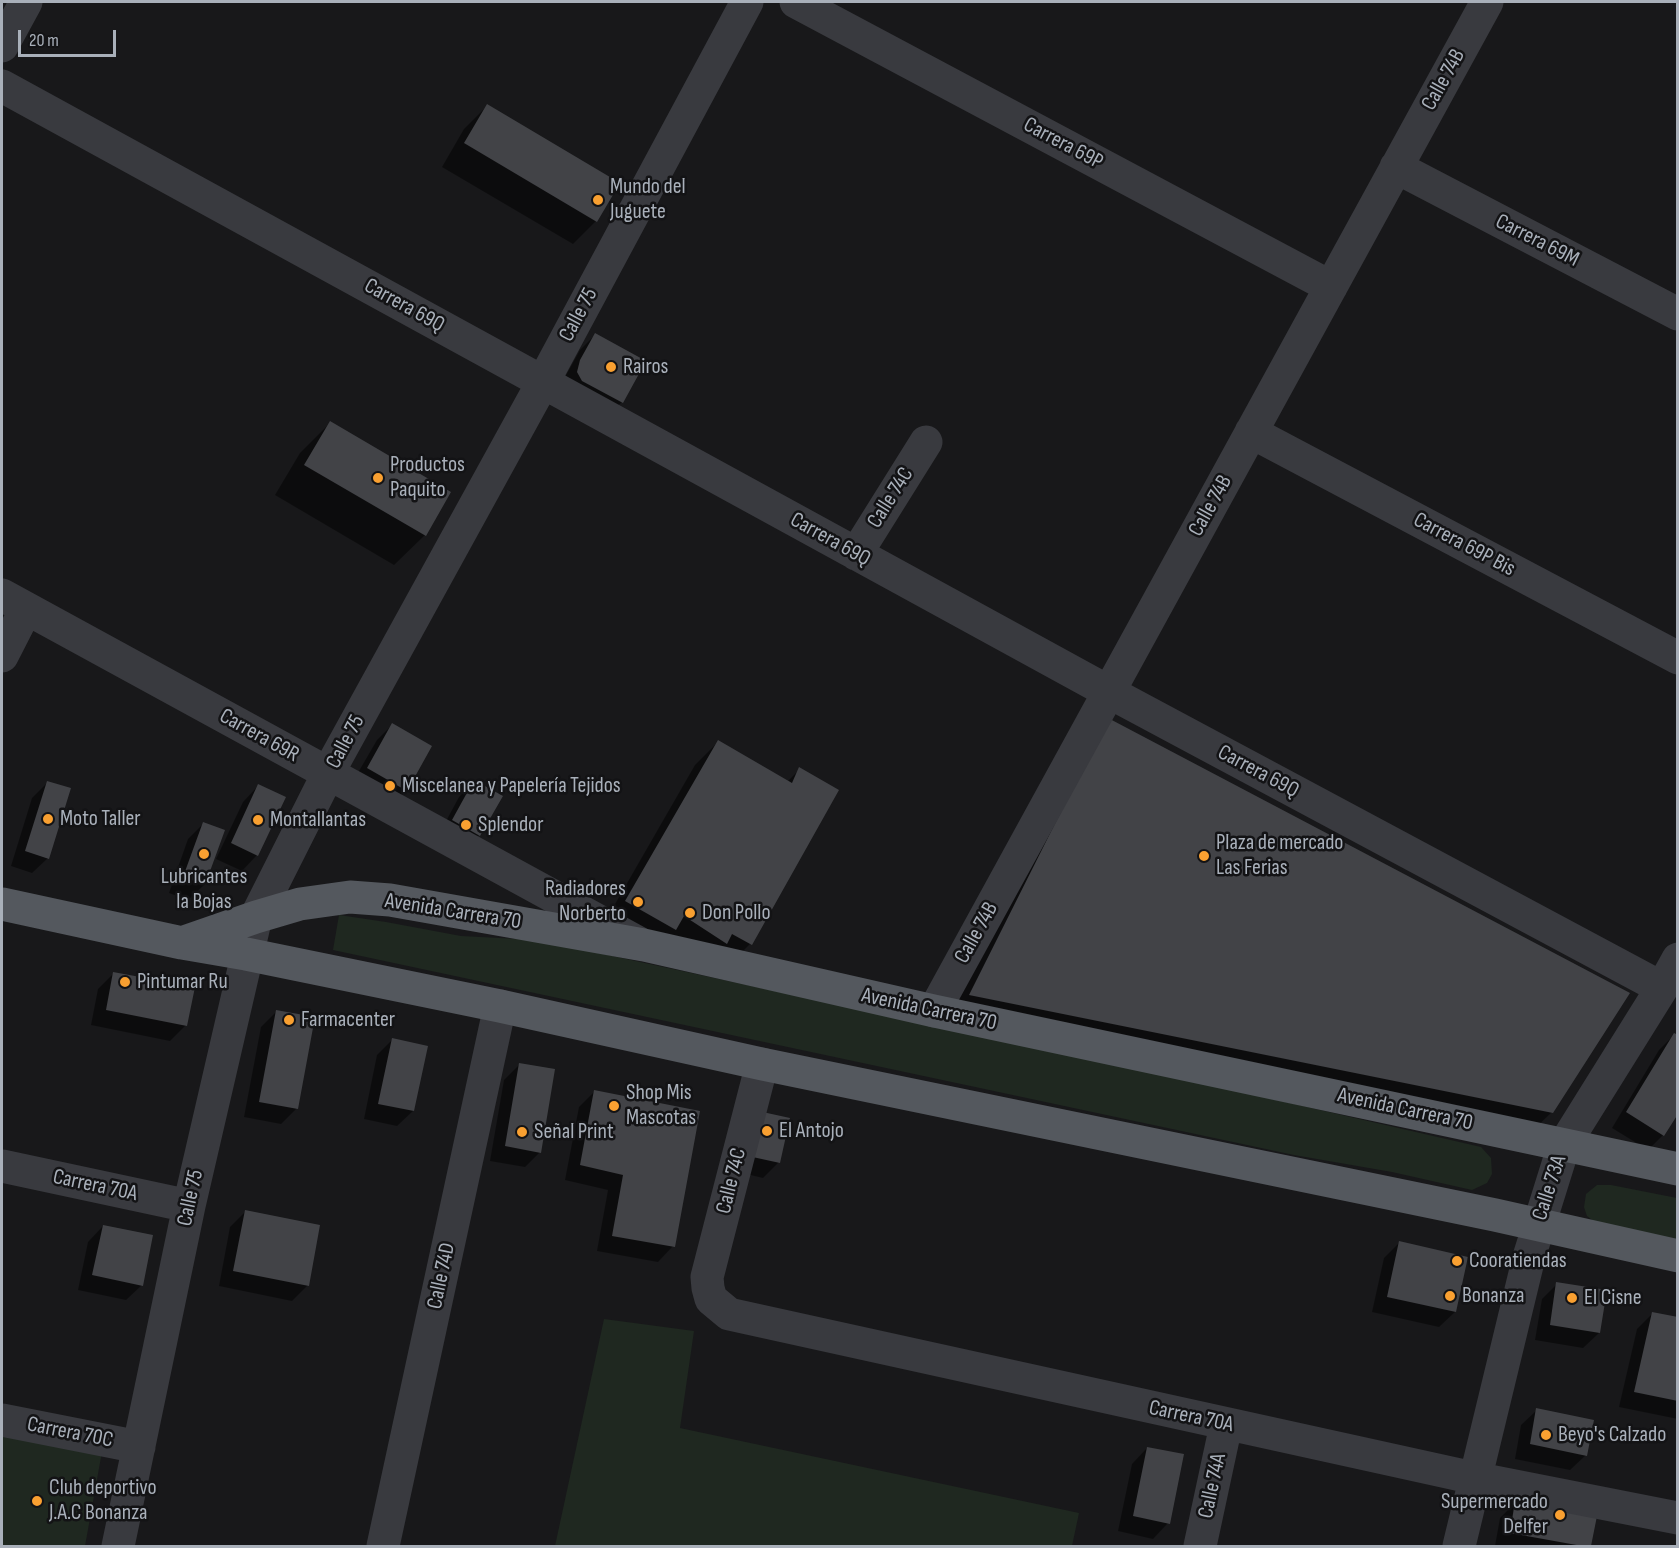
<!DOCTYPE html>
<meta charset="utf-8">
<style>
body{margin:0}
#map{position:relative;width:1679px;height:1548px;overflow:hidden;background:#18181a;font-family:"Sofia Sans Condensed",sans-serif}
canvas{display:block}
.frame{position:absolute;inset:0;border:3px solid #a9b0ba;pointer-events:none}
.scale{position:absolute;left:18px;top:30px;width:98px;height:27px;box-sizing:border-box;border:3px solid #a9b0ba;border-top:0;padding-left:8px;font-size:18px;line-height:21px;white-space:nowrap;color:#a9b0ba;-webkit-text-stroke:4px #131315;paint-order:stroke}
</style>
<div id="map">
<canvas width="1679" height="1548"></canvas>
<div class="frame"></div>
<div class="scale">20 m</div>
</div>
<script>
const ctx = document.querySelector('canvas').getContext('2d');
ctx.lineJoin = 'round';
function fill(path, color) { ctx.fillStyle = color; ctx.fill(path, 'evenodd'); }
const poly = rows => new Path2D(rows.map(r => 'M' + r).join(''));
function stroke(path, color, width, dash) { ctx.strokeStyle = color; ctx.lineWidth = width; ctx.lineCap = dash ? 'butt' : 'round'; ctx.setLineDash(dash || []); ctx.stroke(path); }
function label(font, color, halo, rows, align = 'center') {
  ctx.font = font + ' "Sofia Sans Condensed",sans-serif'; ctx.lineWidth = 5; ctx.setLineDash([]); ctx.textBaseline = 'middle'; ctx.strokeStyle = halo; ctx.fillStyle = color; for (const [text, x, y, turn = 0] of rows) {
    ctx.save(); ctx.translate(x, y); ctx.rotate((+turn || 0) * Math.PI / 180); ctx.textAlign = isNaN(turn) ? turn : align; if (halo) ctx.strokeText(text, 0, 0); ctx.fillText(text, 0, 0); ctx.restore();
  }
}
const green = poly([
 [339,915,386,922,461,936,538,940,1207,1084,1481,1147,1491,1158,1492,1174,1487,1183,1472,1190,1392,1172,1294,1155,333,950],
 [1597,1185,1611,1185,1677,1198,1677,1240,1596,1223,1587,1216,1584,1207,1586,1194],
 [604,1319,694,1331,680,1428,1079,1513,1072,1546,555,1546],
 [2,1426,103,1446,85,1546,2,1546]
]);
const shadow = poly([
 [487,106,596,221,573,244,442,167,464,129],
 [595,335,622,402,606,417,565,377,580,350],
 [330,423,425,535,394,565,275,495,300,453],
 [392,725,406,790,391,805,352,783,377,740],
 [718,742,787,782,800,769,836,790,750,944,727,967,603,925,695,765],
 [1086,743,1552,1112,1528,1135,947,1018],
 [474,781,479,835,464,850,438,836,459,797],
 [48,782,48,858,32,873,11,866,32,798],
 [258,786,284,798,257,855,242,871,216,859,243,802],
 [203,824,223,831,204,885,188,900,169,893,188,839],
 [114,973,186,1025,170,1041,91,1025,98,989],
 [276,1012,296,1109,281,1124,244,1117,261,1027],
 [1674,1035,1663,1135,1648,1150,1612,1128,1659,1050],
 [392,1040,413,1111,397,1126,364,1119,377,1055],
 [520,1064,540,1152,525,1167,490,1161,504,1080],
 [594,1092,673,1246,658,1262,597,1251,608,1190,565,1180,579,1107],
 [743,1128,779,1162,763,1178,734,1171],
 [246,1211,308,1285,292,1301,219,1286,230,1227],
 [103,1226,142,1285,126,1300,78,1290,88,1242],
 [1399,1243,1455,1312,1439,1327,1372,1312,1384,1258],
 [1557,1284,1599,1333,1583,1348,1535,1340,1542,1299],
 [1652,1314,1678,1319,1678,1419,1619,1407,1637,1329],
 [1537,1410,1586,1455,1570,1470,1515,1459,1521,1425],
 [1147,1448,1168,1523,1153,1539,1118,1531,1132,1464],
 [1516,1502,1595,1517,1590,1546,1495,1546,1500,1518]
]);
const building = poly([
 [487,104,620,183,597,222,464,143],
 [595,333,646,361,623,403,582,381,577,372,580,360],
 [330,421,451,492,426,536,304,465],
 [1108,718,1630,993,1553,1113,969,995],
 [392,723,432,746,407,791,367,768],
 [718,740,792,783,799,767,839,790,752,945,732,934,727,944,684,916,676,930,625,901],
 [474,780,503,796,480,836,452,820],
 [47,781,71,788,49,859,25,851],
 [258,784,286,797,258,856,231,843],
 [203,822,225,830,205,885,183,877],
 [113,972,195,987,187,1026,106,1010],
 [276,1010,315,1017,298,1109,259,1102],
 [1674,1033,1678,1035,1678,1114,1664,1136,1626,1112],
 [392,1038,428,1046,414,1111,378,1104],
 [519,1063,555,1069,541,1153,505,1146],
 [594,1090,700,1111,675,1247,612,1236,623,1175,580,1165],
 [758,1111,790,1118,780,1163,748,1156],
 [245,1210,320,1225,309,1286,233,1271],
 [103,1225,153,1235,143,1286,92,1275],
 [1399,1241,1468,1257,1456,1312,1387,1297],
 [1556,1282,1607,1290,1600,1333,1550,1325],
 [1652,1312,1678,1317,1678,1401,1634,1392],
 [1536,1408,1594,1420,1587,1456,1530,1444],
 [1147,1447,1184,1454,1170,1524,1133,1516],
 [1515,1501,1597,1516,1591,1546,1582,1546,1510,1533]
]);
const minor = poly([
 [796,2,1331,287],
 [2,46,26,2],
 [2,86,1109,692,1662,988],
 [1396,167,1678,314],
 [1251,432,1678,658],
 [856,554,926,442],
 [2,595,637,942],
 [2,656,26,609],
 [934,1011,1487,2],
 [762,1064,707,1277,708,1288,711,1299,729,1314,1474,1478,1678,1518],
 [2,1166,189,1206],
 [2,1420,139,1447],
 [118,1546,189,1206,256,917,334,762,543,382,747,2],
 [383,1546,500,1006],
 [1200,1546,1226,1425],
 [1459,1546,1529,1257,1564,1145,1662,988,1678,959]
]);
const major = poly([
 [2,904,182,943,246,954,500,1006,762,1064,1495,1215,1678,1256],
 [184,942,256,917,300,904,350,897,390,900,644,945,934,1011,1678,1169]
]);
const markers = [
 [598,200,6,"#f9a031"],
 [611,367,6,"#f9a031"],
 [378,478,6,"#f9a031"],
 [390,786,6,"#f9a031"],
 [48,819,6,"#f9a031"],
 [258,820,6,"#f9a031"],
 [466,825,6,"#f9a031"],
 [204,854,6,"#f9a031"],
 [1204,856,6,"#f9a031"],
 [638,902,6,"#f9a031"],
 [690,913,6,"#f9a031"],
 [125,982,6,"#f9a031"],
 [289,1020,6,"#f9a031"],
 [614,1106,6,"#f9a031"],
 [767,1131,6,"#f9a031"],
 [522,1132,6,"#f9a031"],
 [1457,1261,6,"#f9a031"],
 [1450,1296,6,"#f9a031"],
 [1572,1298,6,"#f9a031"],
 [1546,1435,6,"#f9a031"],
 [37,1501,6,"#f9a031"],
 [1560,1515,6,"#f9a031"]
];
const streetNames = [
 ["Calle 74B",1444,80,-61],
 ["Carrera 69P",1063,144,28],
 ["Carrera 69M",1537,241,27],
 ["Carrera 69Q",404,306,29],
 ["Calle 75",579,315,-62],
 ["Calle 74C",891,498,-58],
 ["Calle 74B",1211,506,-61],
 ["Carrera 69Q",830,540,29],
 ["Carrera 69P Bis",1464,545,28],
 ["Carrera 69R",259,736,29],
 ["Calle 75",346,742,-62],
 ["Carrera 69Q",1258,772,28],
 ["Avenida Carrera 70",453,912,9],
 ["Calle 74B",977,933,-61],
 ["Avenida Carrera 70",929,1010,12],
 ["Avenida Carrera 70",1405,1110,12],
 ["Calle 74C",732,1181,-76],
 ["Carrera 70A",95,1186,12],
 ["Calle 73A",1550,1188,-72],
 ["Calle 75",191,1198,-78],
 ["Calle 74D",442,1276,-78],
 ["Carrera 70A",1191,1417,12],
 ["Carrera 70C",70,1433,11],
 ["Calle 74A",1213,1486,-78]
];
const poiNames = [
 ["Mundo del",610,187],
 ["Juguete",610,212],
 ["Rairos",623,367],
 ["Productos",390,465],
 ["Paquito",390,490],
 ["Miscelanea y Papelería Tejidos",402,786],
 ["Moto Taller",60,819],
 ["Montallantas",270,820],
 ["Splendor",478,825],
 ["Plaza de mercado",1216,843],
 ["Las Ferias",1216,868],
 ["Lubricantes",204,877,"center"],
 ["la Bojas",204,902,"center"],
 ["Radiadores",626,889,"right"],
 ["Norberto",626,914,"right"],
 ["Don Pollo",702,913],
 ["Pintumar Ru",137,982],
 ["Farmacenter",301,1020],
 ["Shop Mis",626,1093],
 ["Mascotas",626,1118],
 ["El Antojo",779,1131],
 ["Señal Print",534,1132],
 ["Cooratiendas",1469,1261],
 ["Bonanza",1462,1296],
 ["El Cisne",1584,1298],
 ["Beyo's Calzado",1558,1435],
 ["Club deportivo",49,1488],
 ["J.A.C Bonanza",49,1513],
 ["Supermercado",1548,1502,"right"],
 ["Delfer",1548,1527,"right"]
];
fill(green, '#1f2820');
fill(shadow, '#0007');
fill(building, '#424347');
stroke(minor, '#393a3f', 33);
stroke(major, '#54585e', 33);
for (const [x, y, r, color] of markers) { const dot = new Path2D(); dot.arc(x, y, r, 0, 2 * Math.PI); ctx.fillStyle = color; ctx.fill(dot); stroke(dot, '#131315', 2); }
label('22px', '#a9b0ba', '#131315', streetNames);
label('22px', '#a9b0ba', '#131315', poiNames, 'left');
</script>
